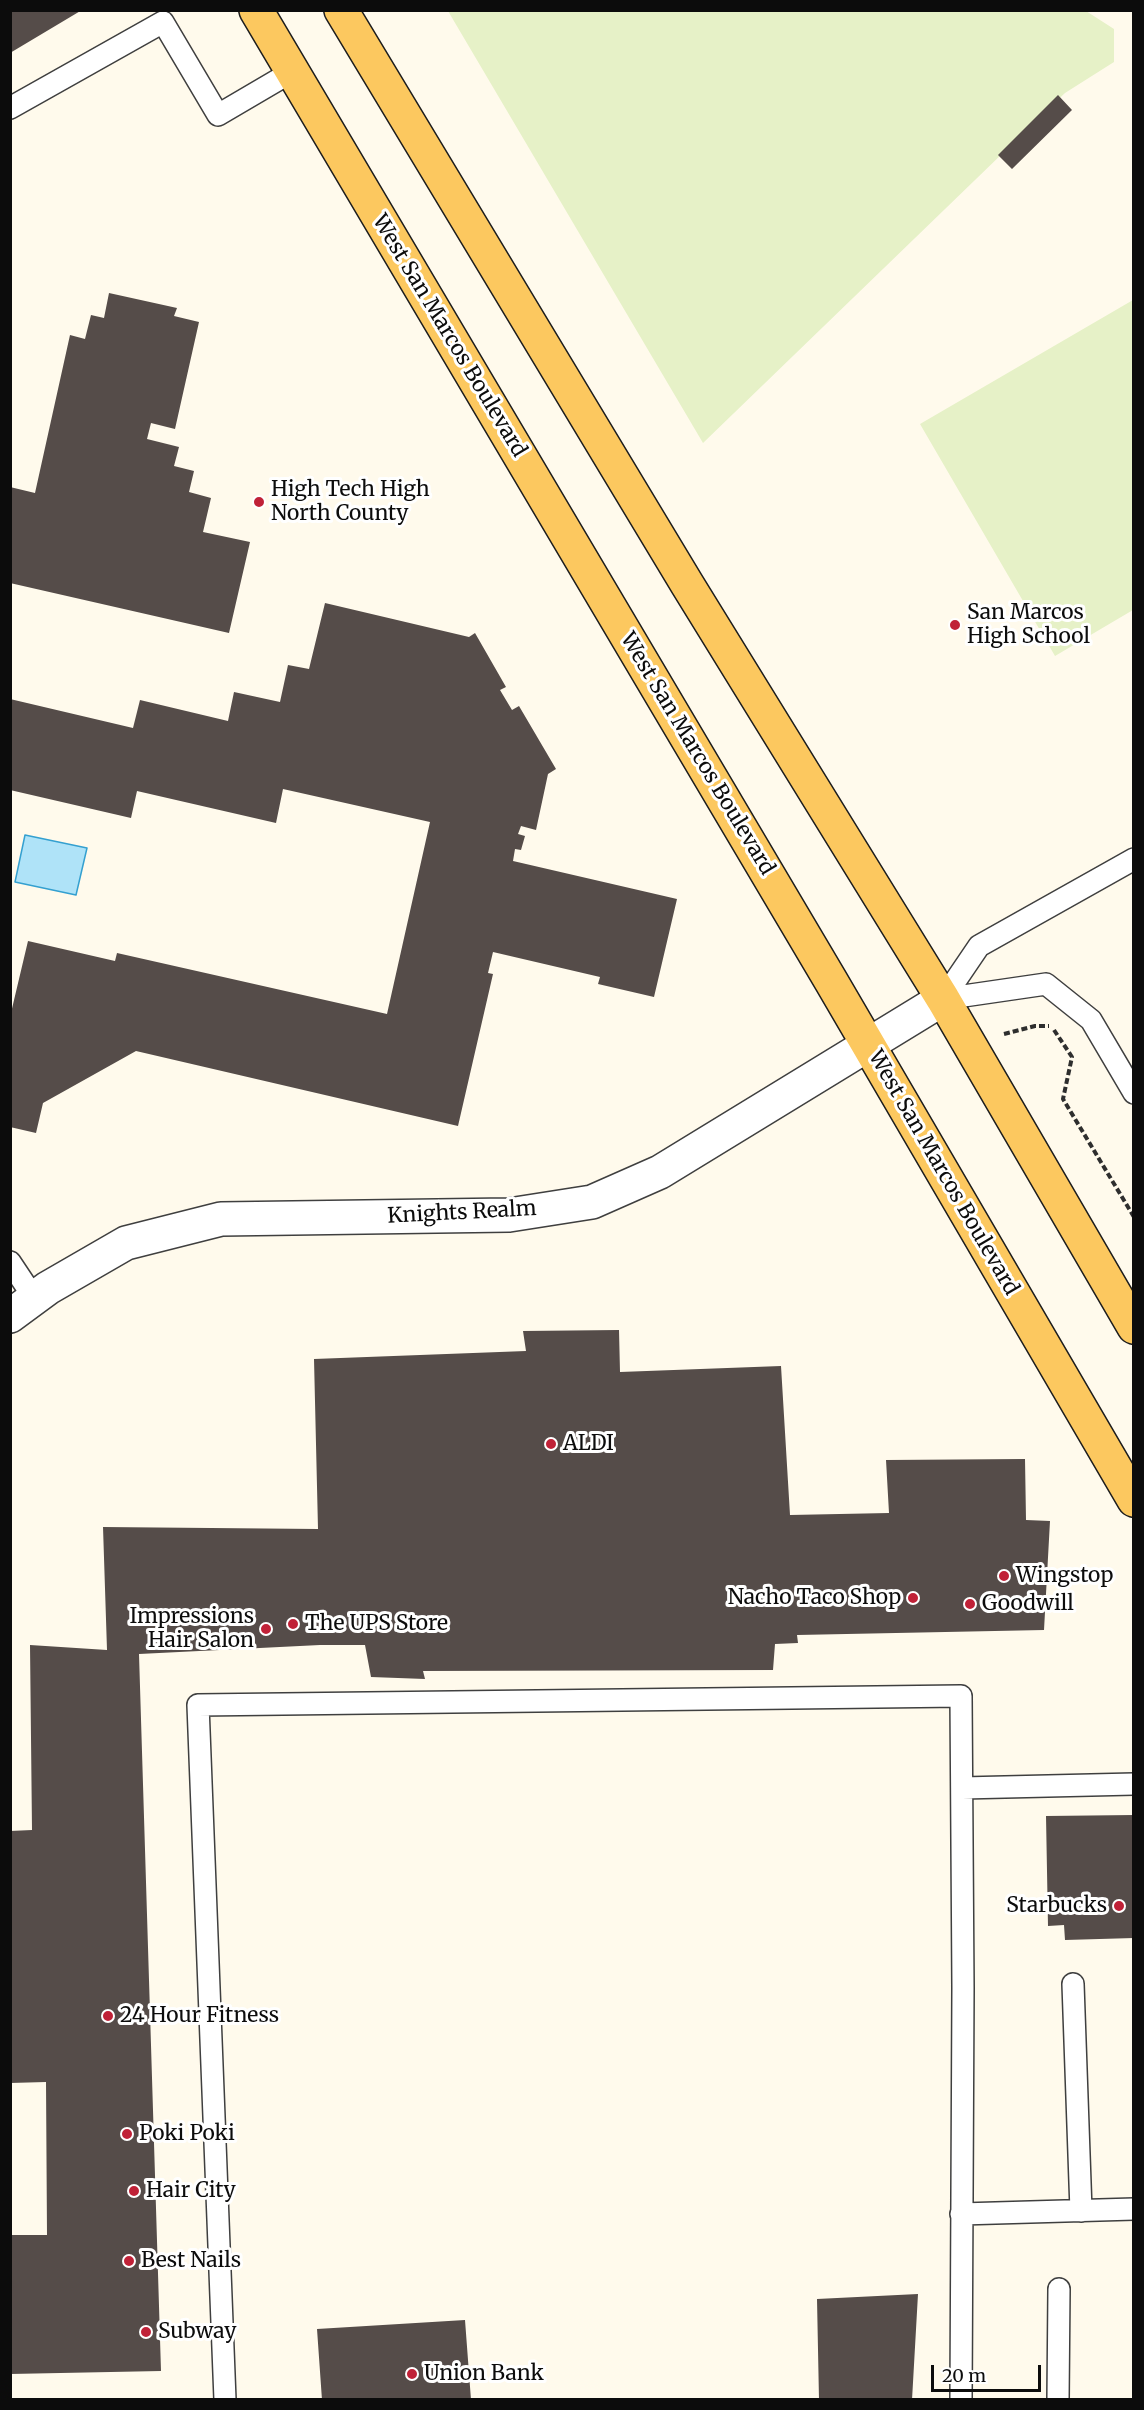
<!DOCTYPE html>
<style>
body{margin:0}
#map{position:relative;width:1144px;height:2410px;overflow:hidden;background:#fffaec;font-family:Merriweather,serif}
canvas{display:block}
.frame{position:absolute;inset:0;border:12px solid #0c0c0c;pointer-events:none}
.scale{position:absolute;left:931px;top:2365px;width:110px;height:27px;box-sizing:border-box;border:3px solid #0c0c0c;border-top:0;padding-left:8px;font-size:18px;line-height:21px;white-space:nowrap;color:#0c0c0c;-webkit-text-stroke:4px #fff;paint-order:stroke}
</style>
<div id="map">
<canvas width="1144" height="2410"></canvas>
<div class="frame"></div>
<div class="scale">20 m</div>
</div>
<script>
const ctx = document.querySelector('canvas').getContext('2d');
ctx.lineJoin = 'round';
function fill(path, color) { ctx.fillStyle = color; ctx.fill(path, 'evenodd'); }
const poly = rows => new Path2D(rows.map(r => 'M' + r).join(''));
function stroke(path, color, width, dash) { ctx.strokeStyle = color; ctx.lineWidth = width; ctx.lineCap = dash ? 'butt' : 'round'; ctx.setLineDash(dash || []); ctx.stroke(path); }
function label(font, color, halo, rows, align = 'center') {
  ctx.font = font + ' Merriweather,serif'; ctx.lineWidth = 6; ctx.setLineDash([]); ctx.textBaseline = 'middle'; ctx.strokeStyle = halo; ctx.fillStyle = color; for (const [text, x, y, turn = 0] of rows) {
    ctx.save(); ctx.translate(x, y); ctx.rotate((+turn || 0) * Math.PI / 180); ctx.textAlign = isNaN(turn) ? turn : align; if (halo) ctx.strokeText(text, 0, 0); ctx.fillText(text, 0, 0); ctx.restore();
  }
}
const pitch = poly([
 [448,11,1086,11,1114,29,1114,62,1065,93,703,443],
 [1133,300,1133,610,1055,656,920,424]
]);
const water = poly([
 [25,835,87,848,76,895,15,882,25,835]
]);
const building = poly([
 [10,10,82,10,10,53],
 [1058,95,1072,110,1012,169,998,155],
 [109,293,177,308,174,316,199,322,175,429,151,423,147,439,179,447,174,466,194,471,189,492,211,498,203,532,250,542,229,633,10,583,10,487,35,493,70,335,85,339,91,315,104,318],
 [325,603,469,637,475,633,506,687,500,690,512,710,519,706,556,769,548,774,536,830,521,826,518,834,525,836,521,850,515,849,513,861,677,899,654,997,598,984,600,977,493,952,488,973,493,974,458,1126,136,1051,43,1103,36,1133,10,1127,10,1017,28,941,115,961,117,953,387,1014,430,822,283,789,276,823,137,791,131,818,10,790,10,699,133,728,140,700,228,721,234,692,280,702,288,665,309,669],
 [619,1330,620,1372,781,1366,790,1515,889,1513,886,1460,1025,1459,1026,1520,1050,1521,1044,1630,797,1635,798,1643,775,1644,773,1670,423,1671,425,1679,371,1677,365,1645,320,1645,139,1654,161,2371,10,2374,10,2235,47,2235,46,2082,10,2083,10,1831,32,1830,30,1645,107,1650,103,1527,318,1529,314,1359,526,1351,523,1331],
 [1134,1815,1134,1938,1065,1940,1064,1925,1048,1926,1046,1816],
 [918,2294,912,2400,819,2400,817,2299],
 [465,2320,471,2400,322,2400,317,2329]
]);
const path = poly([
 [1054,1030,1072,1057,1063,1099,1134,1217],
 [1004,1034,1035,1026,1049,1026]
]);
const lane = poly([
 [10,108,163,22,218,115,293,71],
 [943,999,1046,984,1091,1020,1134,1093],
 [943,999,979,946,1134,859],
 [10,1262,34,1298],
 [962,1788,1134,1784],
 [1073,1984,1081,2211],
 [961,2214,1134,2209],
 [225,2400,198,1705,961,1696,963,1988,961,2400],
 [1058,2400,1059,2289]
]);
const street = poly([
 [10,1316,48,1288,126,1243,221,1219,509,1215,592,1202,660,1172,943,999]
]);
const primary = poly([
 [256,10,831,981,1134,1500],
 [341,10,687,584,943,999,1134,1327]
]);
const markers = [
 [259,502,6,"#c02137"],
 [955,625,6,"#c02137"],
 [551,1444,6,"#c02137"],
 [1004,1576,6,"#c02137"],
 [913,1598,6,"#c02137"],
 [970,1604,6,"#c02137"],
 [293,1624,6,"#c02137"],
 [266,1629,6,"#c02137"],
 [1119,1906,6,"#c02137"],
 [108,2016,6,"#c02137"],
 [127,2134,6,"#c02137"],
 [134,2191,6,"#c02137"],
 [129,2261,6,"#c02137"],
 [146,2332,6,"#c02137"],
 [412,2374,6,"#c02137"]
];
const streetNames = [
 ["West San Marcos Boulevard",449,336,59],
 ["West San Marcos Boulevard",697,754,59],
 ["West San Marcos Boulevard",943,1173,60],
 ["Knights Realm",462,1213,-3]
];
const poiNames = [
 ["High Tech High",271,490],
 ["North County",271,514],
 ["San Marcos",967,613],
 ["High School",967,637],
 ["ALDI",563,1444],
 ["Wingstop",1016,1576],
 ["Nacho Taco Shop",901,1598,"right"],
 ["Goodwill",982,1604],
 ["Impressions",254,1617,"right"],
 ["Hair Salon",254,1641,"right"],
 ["The UPS Store",305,1624],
 ["Starbucks",1107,1906,"right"],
 ["24 Hour Fitness",120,2016],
 ["Poki Poki",139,2134],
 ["Hair City",146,2191],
 ["Best Nails",141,2261],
 ["Subway",158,2332],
 ["Union Bank",424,2374]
];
fill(pitch, '#e6f1c7');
fill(water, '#afe3f8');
stroke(water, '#34a0d0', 1.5);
fill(building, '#554c49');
stroke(lane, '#3f3f3f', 24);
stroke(street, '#3f3f3f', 36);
stroke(primary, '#1d1d1d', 36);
stroke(path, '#2e2e2e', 4, [6, 3]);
stroke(lane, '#fff', 21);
stroke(street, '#fff', 33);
stroke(primary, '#fcc85f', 33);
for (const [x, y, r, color] of markers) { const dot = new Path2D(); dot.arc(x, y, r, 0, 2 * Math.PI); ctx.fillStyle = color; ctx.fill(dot); stroke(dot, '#fff', 2); }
label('21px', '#0c0c0c', '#fff', streetNames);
label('21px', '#0c0c0c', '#fff', poiNames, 'left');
</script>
